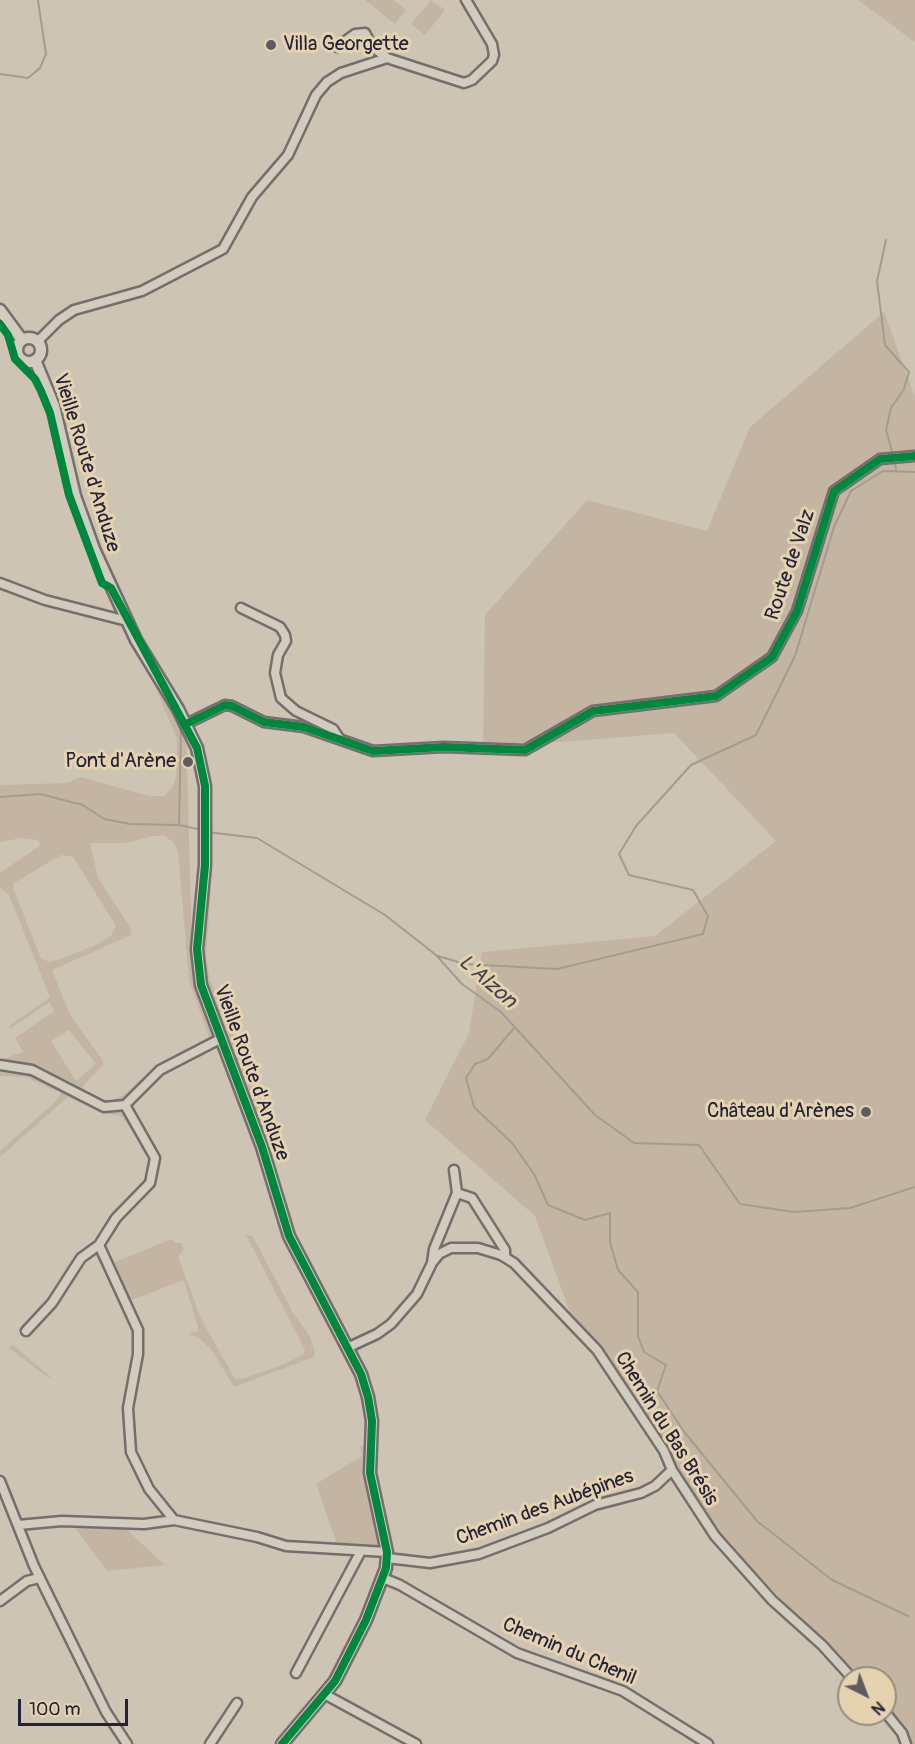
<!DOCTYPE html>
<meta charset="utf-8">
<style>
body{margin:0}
#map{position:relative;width:915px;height:1744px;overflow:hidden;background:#cec4b3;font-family:Pangolin,sans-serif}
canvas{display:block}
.north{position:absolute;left:837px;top:1666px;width:60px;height:60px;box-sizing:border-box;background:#e5d2af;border:2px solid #978c81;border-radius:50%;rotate:138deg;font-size:16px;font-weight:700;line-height:24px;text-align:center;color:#22223b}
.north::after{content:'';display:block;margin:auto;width:21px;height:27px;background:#5e5b65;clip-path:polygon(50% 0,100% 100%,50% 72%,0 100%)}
.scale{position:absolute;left:18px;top:1699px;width:110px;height:27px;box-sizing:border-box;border:3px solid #22223b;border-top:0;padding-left:8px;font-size:18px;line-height:21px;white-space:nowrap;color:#22223b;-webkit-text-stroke:4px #e5d2af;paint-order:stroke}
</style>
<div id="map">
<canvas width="915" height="1744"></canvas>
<div class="north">N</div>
<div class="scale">100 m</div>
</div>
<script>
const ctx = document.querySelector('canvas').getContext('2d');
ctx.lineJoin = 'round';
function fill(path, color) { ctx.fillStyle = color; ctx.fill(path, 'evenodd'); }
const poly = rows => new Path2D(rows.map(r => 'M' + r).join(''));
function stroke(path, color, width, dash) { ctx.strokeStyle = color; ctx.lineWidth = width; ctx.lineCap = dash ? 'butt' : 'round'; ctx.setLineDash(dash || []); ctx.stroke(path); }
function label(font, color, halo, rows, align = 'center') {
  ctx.font = font + ' Pangolin,sans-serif'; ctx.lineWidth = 6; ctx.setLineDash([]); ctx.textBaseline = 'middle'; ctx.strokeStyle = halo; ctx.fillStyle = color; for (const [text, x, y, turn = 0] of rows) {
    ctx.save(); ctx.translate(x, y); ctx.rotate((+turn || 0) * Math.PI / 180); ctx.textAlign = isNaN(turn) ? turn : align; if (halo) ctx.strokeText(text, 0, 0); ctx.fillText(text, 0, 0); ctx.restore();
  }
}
const green = poly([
 [365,0,393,0,406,10,395,24],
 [431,0,445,10,425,35,411,24],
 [858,0,915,0,915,42],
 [884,312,915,397,915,1744,910,1744,907,1736,885,1711,885,1678,855,1678,707,1520,573,1321,535,1216,425,1120,469,1033,482,952,655,936,776,841,674,733,483,748,485,615,587,500,707,531,750,427],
 [157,691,164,692,186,732,192,948,195,981,217,1041,176,1061,125,1105,146,1150,122,1117,98,1111,68,1097,0,1157,0,1151,56,1101,61,1093,25,1077,0,1076,0,1060,23,1052,15,1038,54,1011,50,1002,10,1029,9,1026,50,997,14,907,8,894,0,888,0,873,41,845,37,840,22,838,0,842,0,785,67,783,80,777,149,796,165,796,173,786,176,776,177,739],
 [153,836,165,836,174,843,178,851,189,980,209,1037,147,1074,124,1095,108,1102,81,1088,103,1065,103,1061,70,1015,52,970,131,935,130,927,98,878,90,843,126,843],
 [61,855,73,857,116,926,111,936,94,946,51,962,41,959,13,888,14,883],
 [69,1030,96,1064,76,1081,51,1041],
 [211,889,206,956,210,980,277,1138,273,1143,265,1141,206,987,203,923,208,890],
 [246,1235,252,1236,257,1244,293,1313,309,1335,315,1352,314,1357,234,1387,212,1350,198,1337,188,1334,199,1331,184,1280,129,1301,110,1264,172,1239,176,1243,181,1243,184,1250,178,1256,201,1319,235,1379,245,1378,284,1364,303,1355,305,1350],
 [13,1345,51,1377,47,1377,9,1348],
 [360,1446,368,1447,382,1548,304,1544,303,1542,306,1544,330,1544,336,1541,316,1484,362,1456],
 [72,1524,126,1529,165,1565,107,1571]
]);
const stream = poly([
 [0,74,28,78,40,68,46,54,38,0],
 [886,240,877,281,885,345,909,372,904,389,891,408,886,430,892,451],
 [895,463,896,470],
 [177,718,181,730,179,825],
 [0,797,40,794,83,805,104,819,130,824,179,825,202,830],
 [207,832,257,838,385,915,436,955,462,984,501,1012,595,1115,634,1143,699,1145,740,1204,794,1212,850,1208,915,1187],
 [438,956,465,964,557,969,703,934,708,916,693,890,629,875,619,854,636,826,691,765,756,735,795,656,834,527,851,491,883,471,915,472],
 [514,1028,488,1059,475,1064,466,1078,474,1107,512,1143,534,1174,548,1205,585,1220,610,1213,610,1242,618,1270,638,1292,638,1336,644,1352,666,1365,657,1391,685,1433,757,1521,832,1580,908,1616]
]);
const street = poly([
 [337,47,355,34,365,33,373,47,387,58,464,83,472,80,492,61,494,55,492,44,466,0],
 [38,341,59,320,74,310,142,291,223,249,252,197,288,155,316,95,327,82,341,73,387,58],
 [0,583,45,600,127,621],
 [241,608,280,627,285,635,286,641,278,655,275,673,281,698,296,711,333,729,339,738],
 [186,724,225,705,232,706,264,722,304,727,373,751,444,747,525,750,593,711,716,696,772,657,797,611,834,491,880,459,915,456],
 [0,1065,32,1070,104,1107,125,1105],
 [457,1193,472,1198,505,1250,505,1257],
 [99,1245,138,1330,138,1354,128,1408,131,1452,149,1489,174,1520],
 [432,1263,434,1249,457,1193,454,1170],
 [26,1331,52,1303,81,1258,99,1245,116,1218,150,1183,155,1158,125,1105,160,1070,220,1039],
 [347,1348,377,1334,391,1324,417,1294,432,1263,439,1254,451,1248,478,1248,501,1255,514,1263,597,1350,664,1451,672,1470,715,1536,772,1600,822,1645,852,1678],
 [0,1481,34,1566,106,1712,127,1744],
 [18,1525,62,1521,144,1524,174,1520,257,1537,286,1546,387,1552],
 [387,1558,430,1563,479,1554,548,1528,595,1505,641,1493,655,1486,672,1470],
 [383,1578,400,1585,517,1653,623,1691,708,1744],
 [0,1601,27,1581,39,1578],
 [296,1673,361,1551],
 [326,1695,416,1744],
 [885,1712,902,1733,906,1744],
 [210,1744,237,1703]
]);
const secondary = poly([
 [0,310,22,340],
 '17 350a12 12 0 1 1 24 0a12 12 0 1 1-24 0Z',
 [35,360,54,406,75,496,94,549,136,640,178,709,197,748,205,786,205,865,197,949,201,985,262,1147,289,1236,361,1374,368,1397,372,1421,370,1473,387,1552,386,1568,366,1620,335,1681,282,1744]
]);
const cycleway = poly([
 [0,324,8,335,15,359,35,379,41,391,50,413,69,495,102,583,111,588,197,748,205,786,205,865,197,949,201,985,262,1147,289,1236,361,1374,368,1397,372,1421,370,1473,387,1552,386,1568,366,1620,335,1681,282,1744],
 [186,724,225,705,232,706,264,722,304,727,373,751,444,747,525,750,593,711,716,696,772,657,797,611,834,491,880,459,915,456]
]);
const markers = [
 [271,45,6,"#5e5b65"],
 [188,762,6,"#5e5b65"],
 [866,1112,6,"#5e5b65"]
];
const poiNames = [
 ["Villa Georgette",283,45,"left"],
 ["Pont d'Arène",176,762],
 ["Château d'Arènes",854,1112]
];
const streetNames = [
 ["Vieille Route d'Anduze",86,463,73],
 ["Route de Valz",791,565,-71],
 ["Vieille Route d'Anduze",251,1073,70],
 ["Chemin du Bas Brésis",666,1429,58],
 ["Chemin des Aubépines",545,1508,-20],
 ["Chemin du Chenil",569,1652,23]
];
const waterNames = [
 ["L'Alzon",487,982,41]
];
fill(green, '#c3b5a2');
stroke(stream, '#a69b8f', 2);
stroke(street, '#746f6d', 13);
stroke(secondary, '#746f6d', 15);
stroke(street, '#d2ccbf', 8);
stroke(secondary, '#d2ccbf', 10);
stroke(cycleway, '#00873e', 8);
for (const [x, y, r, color] of markers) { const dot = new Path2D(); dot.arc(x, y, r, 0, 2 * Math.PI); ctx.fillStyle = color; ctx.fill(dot); stroke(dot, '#e5d2af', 2); }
label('20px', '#22223b', '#e5d2af', poiNames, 'right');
label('20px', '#22223b', '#e5d2af', streetNames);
label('italic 21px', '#444150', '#e5d2af', waterNames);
</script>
